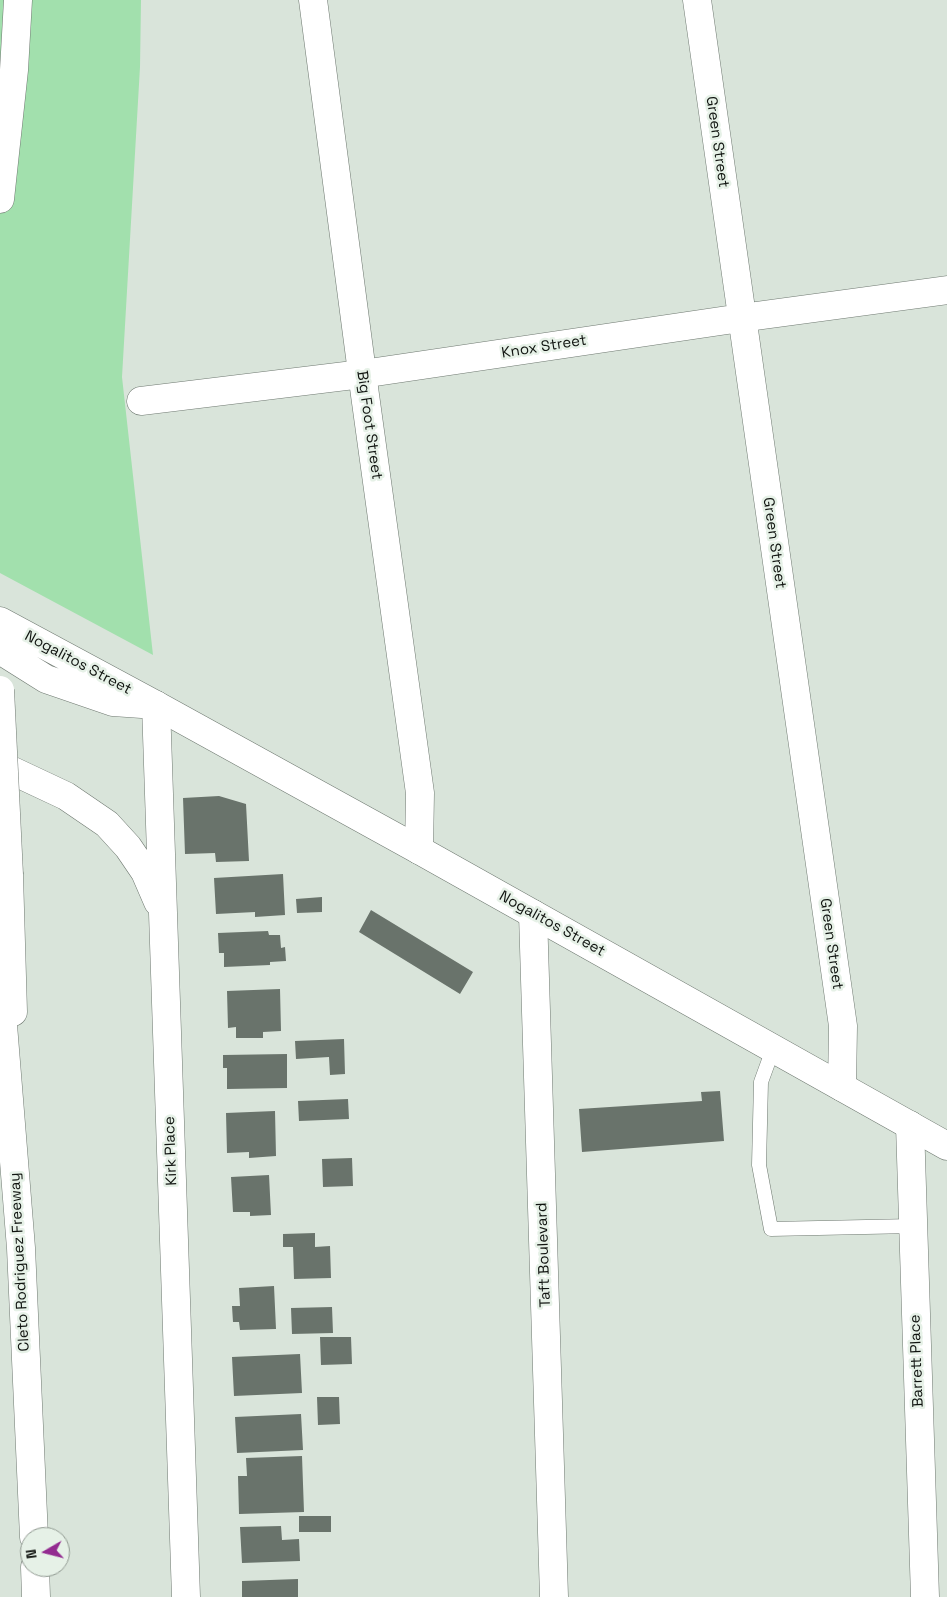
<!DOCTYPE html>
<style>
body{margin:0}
#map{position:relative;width:947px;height:1597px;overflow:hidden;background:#d9e4da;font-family:"Space Grotesk",sans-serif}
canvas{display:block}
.north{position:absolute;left:20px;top:1527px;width:50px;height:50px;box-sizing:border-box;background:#e6f1e7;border:1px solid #909991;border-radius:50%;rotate:262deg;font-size:14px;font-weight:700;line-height:20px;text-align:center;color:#101410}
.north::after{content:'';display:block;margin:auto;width:18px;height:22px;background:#932b90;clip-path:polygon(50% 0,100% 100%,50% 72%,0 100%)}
</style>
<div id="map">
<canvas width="947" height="1597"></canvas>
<div class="north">N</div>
</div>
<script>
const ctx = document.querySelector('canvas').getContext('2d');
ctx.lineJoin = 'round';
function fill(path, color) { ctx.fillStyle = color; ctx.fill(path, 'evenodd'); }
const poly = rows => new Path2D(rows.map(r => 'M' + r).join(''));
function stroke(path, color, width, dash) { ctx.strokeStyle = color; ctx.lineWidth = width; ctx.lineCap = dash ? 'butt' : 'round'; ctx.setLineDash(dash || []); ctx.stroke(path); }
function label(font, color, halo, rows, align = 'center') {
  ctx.font = font + ' "Space Grotesk",sans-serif'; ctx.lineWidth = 5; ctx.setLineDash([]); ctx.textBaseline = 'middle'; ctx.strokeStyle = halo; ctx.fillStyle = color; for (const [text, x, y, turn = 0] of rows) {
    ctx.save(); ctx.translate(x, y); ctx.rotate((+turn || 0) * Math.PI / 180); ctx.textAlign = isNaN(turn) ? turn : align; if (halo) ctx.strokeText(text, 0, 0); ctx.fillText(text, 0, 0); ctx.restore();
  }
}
const green = poly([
 [0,0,141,0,140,67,122,377,153,655,0,573]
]);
const building = poly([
 [219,796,246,804,249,861,216,862,215,853,185,854,183,798],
 [283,874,285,915,255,917,255,912,216,914,214,878],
 [322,897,322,912,297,913,296,899],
 [371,910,473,972,460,994,359,932],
 [268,931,269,935,280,935,281,948,285,947,286,961,270,962,270,965,224,967,224,953,219,953,218,933],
 [280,989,281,1031,263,1032,263,1038,236,1038,236,1027,228,1028,227,991],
 [344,1039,345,1074,330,1075,329,1057,296,1059,295,1041],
 [287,1054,287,1088,227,1089,227,1068,223,1068,223,1055],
 [720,1091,724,1141,582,1152,579,1109,702,1101,701,1092],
 [348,1099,349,1119,299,1121,298,1101],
 [275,1111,276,1156,249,1158,249,1152,227,1153,226,1113],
 [352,1158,353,1186,323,1187,322,1159],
 [269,1175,271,1215,250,1216,250,1212,233,1212,231,1177],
 [315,1233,315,1247,330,1246,331,1278,294,1279,293,1247,283,1247,283,1234],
 [274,1286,276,1329,240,1330,239,1322,233,1322,232,1306,240,1306,239,1288],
 [332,1307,333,1333,292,1334,291,1308],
 [320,1337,351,1337,352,1364,321,1365],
 [300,1354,302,1393,234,1396,232,1357],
 [317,1397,339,1397,340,1424,318,1425],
 [301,1414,303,1450,237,1453,235,1417],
 [302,1456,304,1512,239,1514,238,1476,247,1476,246,1458],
 [299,1516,331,1516,331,1532,299,1532],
 [281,1526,282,1540,299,1539,300,1561,242,1563,240,1527],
 [298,1579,298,1597,242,1597,242,1581]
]);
const service = poly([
 [773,1049,761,1082,759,1165,771,1229,913,1226]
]);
const minor = poly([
 [697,0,843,1026,842,1087],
 [141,401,362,374,741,318,947,290],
 [533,914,554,1597],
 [910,1125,925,1597]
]);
const secondary = poly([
 [313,0,365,395,420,793,419,850],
 [156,705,186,1597],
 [0,765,66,796,107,824,128,847,145,872,158,902]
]);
const primary = poly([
 [0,621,156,705,419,850,947,1146],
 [0,650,46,679,113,702,142,704]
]);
const motorway = poly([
 [0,199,14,70,18,0],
 [9,875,13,1012],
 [0,988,21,1248,34,1537],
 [35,1567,36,1597]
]);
const motorwayBridge = poly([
 [0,690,9,875]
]);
const streetNames = [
 ["Green Street",717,142,82],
 ["Knox Street",544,347,-9],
 ["Big Foot Street",369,425,82],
 ["Green Street",774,543,82],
 ["Nogalitos Street",78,663,28],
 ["Nogalitos Street",552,924,29],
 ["Green Street",831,944,82],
 ["Kirk Place",171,1151,-92],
 ["Taft Boulevard",544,1255,-92],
 ["Cleto Rodriguez Freeway",20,1262,-93],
 ["Barrett Place",917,1361,-92]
];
fill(green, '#a2e0ad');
fill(building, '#69736b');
stroke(service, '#6f7971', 15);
stroke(minor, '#6f7971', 29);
stroke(secondary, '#6f7971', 29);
stroke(primary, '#6f7971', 29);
stroke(motorway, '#6f7971', 29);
stroke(service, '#fff', 14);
stroke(minor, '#fff', 28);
stroke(secondary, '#fff', 28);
stroke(primary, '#fff', 28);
stroke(motorway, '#fff', 28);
stroke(motorwayBridge, '#6f7971', 29, []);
stroke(motorwayBridge, '#fff', 28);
label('15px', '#101410', '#e6f1e7', streetNames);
</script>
